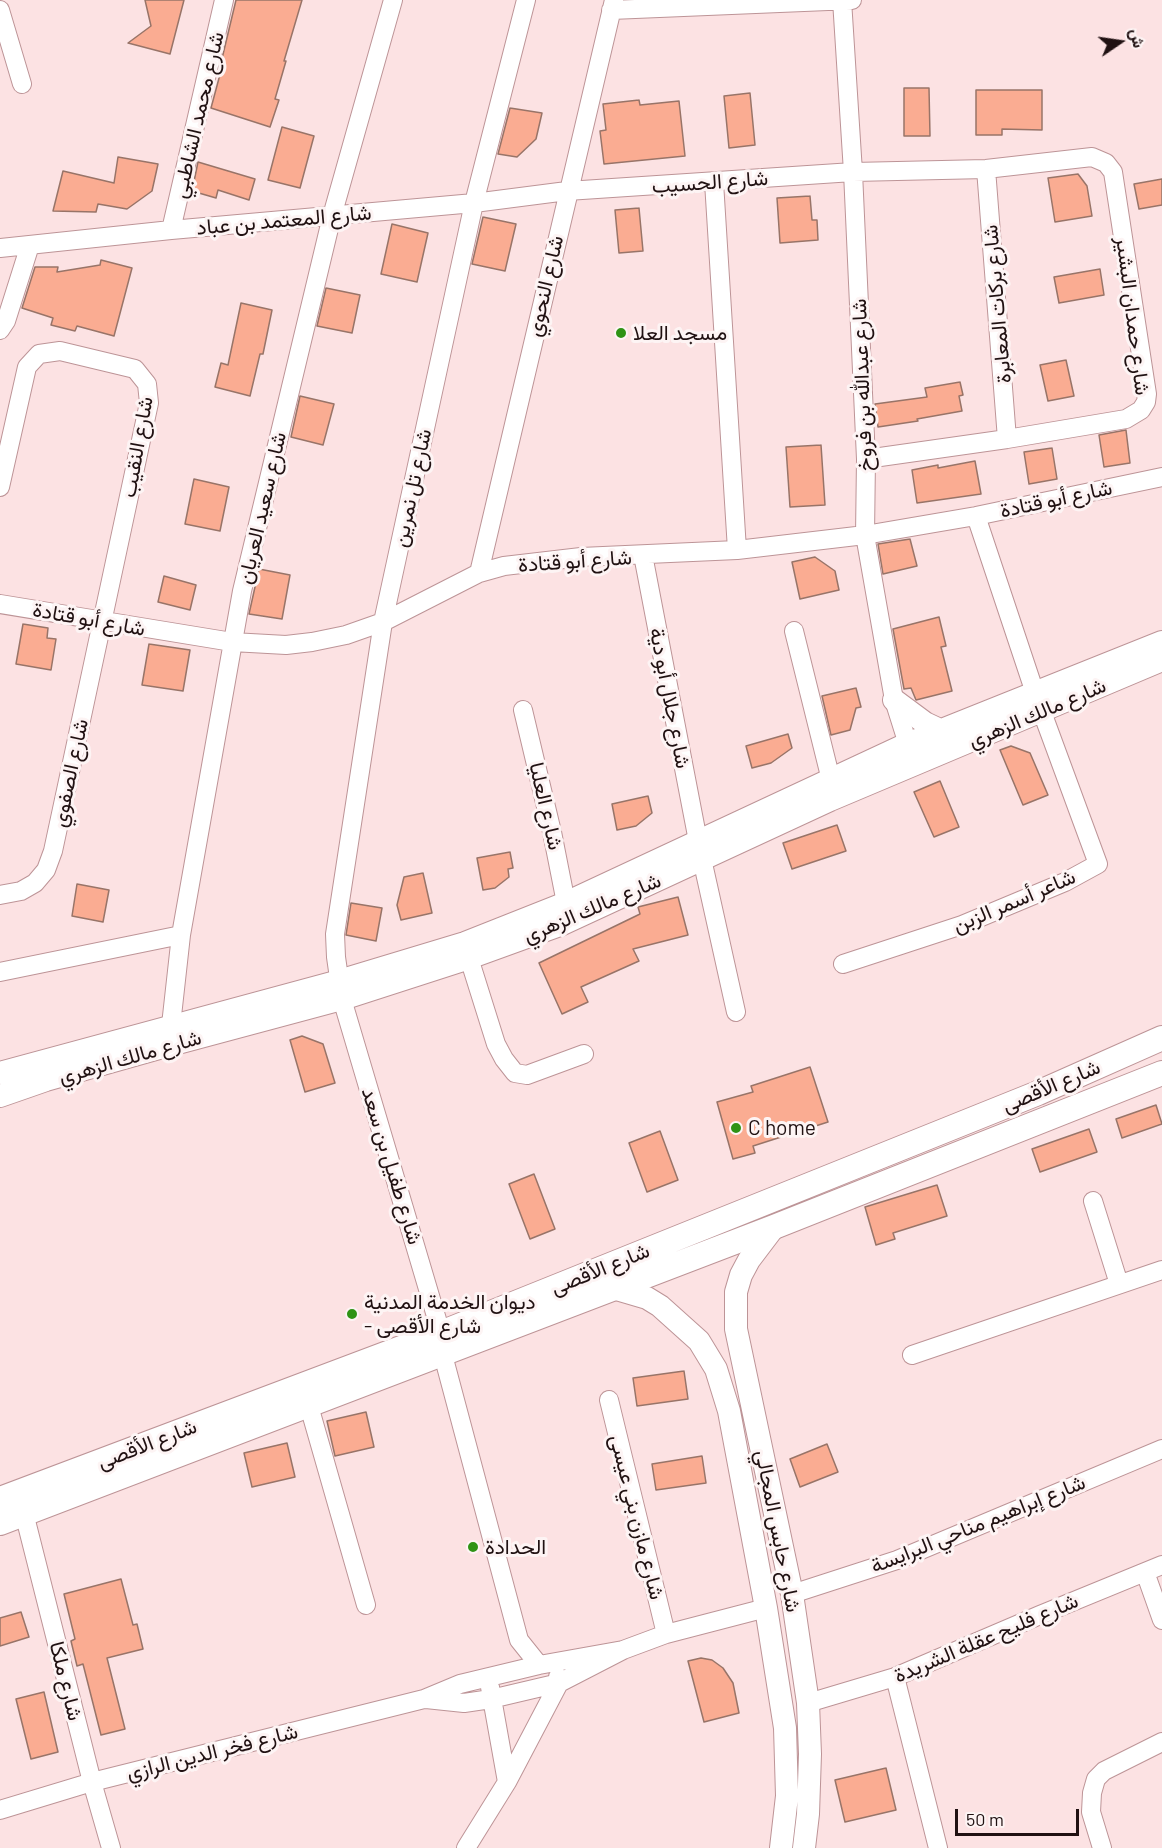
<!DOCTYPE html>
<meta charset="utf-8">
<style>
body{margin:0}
#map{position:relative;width:1162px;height:1848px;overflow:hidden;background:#fce2e3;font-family:Barlow,Vazirmatn,sans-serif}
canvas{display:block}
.north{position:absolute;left:1090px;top:12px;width:60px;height:60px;-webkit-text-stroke:4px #fdf4f4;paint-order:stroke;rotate:77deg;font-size:16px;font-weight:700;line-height:24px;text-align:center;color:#201112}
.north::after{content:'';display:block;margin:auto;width:21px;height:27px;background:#201112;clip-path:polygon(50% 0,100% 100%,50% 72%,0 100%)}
.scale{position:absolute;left:955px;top:1809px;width:124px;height:27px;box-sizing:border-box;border:3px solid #201112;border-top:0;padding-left:8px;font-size:18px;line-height:21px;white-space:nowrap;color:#201112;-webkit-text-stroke:4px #fdf4f4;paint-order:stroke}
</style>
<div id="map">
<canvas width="1162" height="1848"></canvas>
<div class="north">ش</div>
<div class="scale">50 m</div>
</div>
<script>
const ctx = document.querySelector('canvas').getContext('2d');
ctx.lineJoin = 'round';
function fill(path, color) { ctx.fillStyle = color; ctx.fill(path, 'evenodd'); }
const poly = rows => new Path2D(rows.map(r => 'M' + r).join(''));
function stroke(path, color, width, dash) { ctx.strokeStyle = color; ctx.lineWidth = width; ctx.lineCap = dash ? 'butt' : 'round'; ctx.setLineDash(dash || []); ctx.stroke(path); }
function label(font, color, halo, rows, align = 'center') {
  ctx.font = font + ' Barlow,Vazirmatn,sans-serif'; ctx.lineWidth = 6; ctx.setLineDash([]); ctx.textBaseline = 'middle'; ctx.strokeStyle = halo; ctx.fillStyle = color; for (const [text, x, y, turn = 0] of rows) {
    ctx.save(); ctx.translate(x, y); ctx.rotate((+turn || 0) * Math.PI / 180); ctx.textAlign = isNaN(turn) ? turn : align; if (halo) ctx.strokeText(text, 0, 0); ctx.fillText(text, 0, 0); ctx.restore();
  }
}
const building = poly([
 [145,0,184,0,170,54,128,43,151,26,145,0],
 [236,0,302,0,284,61,286,61,275,99,279,100,270,127,211,108,222,67,220,67,236,0],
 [904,88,929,88,930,136,904,136,904,88],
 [976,90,1042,90,1042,130,1002,129,1002,135,976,135,976,90],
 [750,93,755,145,729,148,724,96,750,93],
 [639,100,640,105,679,101,685,156,604,164,600,131,606,130,603,104,639,100],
 [510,108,542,113,536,139,517,157,498,154,510,108],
 [282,127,314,136,300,188,268,180,282,127],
 [118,157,158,164,152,191,127,209,98,204,96,212,53,211,63,171,114,183,118,157],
 [198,162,255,179,249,200,218,190,216,198,192,191,198,162],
 [1078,174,1087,186,1092,216,1055,222,1048,178,1078,174],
 [1162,179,1162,205,1139,209,1134,184,1162,179],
 [810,196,812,220,817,220,818,240,780,243,777,198,810,196],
 [639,208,643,251,619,253,615,210,639,208],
 [483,217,516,224,505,271,472,264,483,217],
 [392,224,428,233,417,282,381,274,392,224],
 [101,260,132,268,114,336,77,326,75,331,51,325,53,318,22,308,35,267,58,267,57,272,100,265,101,260],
 [1100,269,1104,295,1059,303,1054,277,1100,269],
 [326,288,360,295,352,333,317,326,326,288],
 [241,303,272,310,263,354,260,354,250,396,215,387,221,363,228,365,241,303],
 [1066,360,1074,396,1048,401,1040,365,1066,360],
 [960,382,963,395,959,396,962,411,917,419,918,421,878,427,875,404,927,397,925,388,960,382],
 [300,396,334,404,323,445,291,437,300,396],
 [1126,430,1130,463,1104,467,1099,435,1126,430],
 [821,445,825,505,790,507,786,447,821,445],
 [1052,448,1057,479,1029,484,1024,452,1052,448],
 [975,461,981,494,917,503,912,470,938,465,938,468,975,461],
 [194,479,229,487,220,531,185,524,194,479],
 [910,539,917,566,883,574,878,544,910,539],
 [815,557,835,571,839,590,800,599,792,562,815,557],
 [259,569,290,575,282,619,249,614,259,569],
 [164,576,196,585,190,610,158,602,164,576],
 [939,617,946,646,941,647,952,691,916,700,911,688,904,689,893,629,939,617],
 [23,624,48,628,47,638,56,639,51,670,16,664,23,624],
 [149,644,190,650,183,691,142,685,149,644],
 [856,688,861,707,856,708,850,730,831,735,822,696,856,688],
 [788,734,792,748,771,763,752,768,746,746,788,734],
 [1011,746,1030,753,1048,795,1023,805,1000,750,1011,746],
 [940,781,959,827,934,837,914,792,940,781],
 [648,796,652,813,636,826,617,830,612,804,648,796],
 [837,825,846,851,792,869,783,843,837,825],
 [510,852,513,868,508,869,509,877,495,888,483,890,477,858,510,852],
 [423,873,432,913,401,920,397,905,404,877,423,873],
 [77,884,109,890,103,922,72,916,77,884],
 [678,897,688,935,633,949,639,961,581,987,588,1002,562,1014,539,963,640,914,638,907,678,897],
 [351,903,382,908,376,941,346,935,351,903],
 [302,1036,323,1044,335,1083,305,1092,290,1040,302,1036],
 [810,1067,828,1122,753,1146,755,1153,733,1159,717,1102,753,1092,751,1086,810,1067],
 [1156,1105,1162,1124,1122,1138,1116,1119,1156,1105],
 [1089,1129,1097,1152,1040,1172,1032,1149,1089,1129],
 [660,1131,678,1180,647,1192,629,1143,660,1131],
 [534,1174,555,1229,530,1239,509,1184,534,1174],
 [937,1185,947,1216,893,1233,895,1239,876,1245,865,1207,937,1185],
 [684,1371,688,1399,637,1406,633,1378,684,1371],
 [366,1412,374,1447,335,1456,327,1421,366,1412],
 [287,1443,295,1477,252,1487,244,1453,287,1443],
 [827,1444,838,1472,800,1487,790,1459,827,1444],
 [702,1456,706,1483,656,1490,652,1464,702,1456],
 [121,1579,133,1625,137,1624,143,1649,107,1658,125,1729,101,1735,83,1664,77,1666,71,1641,75,1639,64,1594,121,1579],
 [21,1612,29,1637,0,1646,0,1618,21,1612],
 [701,1658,712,1660,723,1668,733,1683,739,1713,704,1722,688,1661,701,1658],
 [44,1692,58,1752,31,1759,16,1699,44,1692],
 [886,1768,896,1810,845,1822,835,1780,886,1768]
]);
const minor = poly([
 [842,0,853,172,866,459,865,535,894,700,911,754],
 [0,10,22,84],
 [611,10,852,0],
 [986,169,1007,439],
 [714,182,737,550],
 [171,230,224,0],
 [0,248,171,230,474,203,567,191,853,172,986,169,1092,157,1106,163,1113,172,1147,394,1146,402,1141,410,1126,419,1007,439,866,459],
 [0,330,6,321,30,245],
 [0,487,27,367,39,354,60,351,135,369,147,384,149,403,53,851,46,870,35,883,21,891,0,895],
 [643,555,698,841,736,1012],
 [479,573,614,0],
 [0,604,232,642,286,645,312,642,346,635,383,622,479,573,504,566,581,557,737,550,865,535,976,516,1162,477],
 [794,631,831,780],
 [523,710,552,832,566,903],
 [469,958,496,1044,504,1059,515,1073,527,1075,584,1054],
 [843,964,962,925,1065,882,1098,864,1035,693,976,516],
 [0,972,181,935],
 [171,1025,181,935,242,591,332,216,393,0],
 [1093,1201,1119,1284],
 [441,1333,342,999,336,957,335,934,383,622,474,203,526,0],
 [443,1355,519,1640,539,1665],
 [912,1355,1162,1270],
 [609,1400,666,1634],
 [309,1406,366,1605],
 [24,1513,92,1782,111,1848],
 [1145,1572,1162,1620],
 [792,1594,897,1560,1162,1449],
 [895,1677,938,1848],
 [490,1687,507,1782],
 [426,1699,464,1703,491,1699,559,1683,623,1650,666,1634,766,1608],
 [808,1703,895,1677,1040,1615,1162,1565],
 [0,1810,92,1782,424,1699,460,1684,539,1665,623,1650],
 [466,1848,507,1782,559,1683,558,1677],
 [1102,1848,1091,1812,1092,1793,1096,1779,1104,1771,1162,1742]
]);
const tertiary = poly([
 [894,700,925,723,942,731],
 [0,1073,339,981,465,943,566,903,907,744,1162,642],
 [0,1096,46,1080,163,1047,342,999,469,958,560,925,830,800,1162,660],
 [774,1227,749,1260,741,1275,736,1292,736,1329,792,1594,808,1703,810,1754,808,1814,804,1848],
 [613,1288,647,1298,660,1306,699,1341,716,1369,729,1411,766,1608,785,1728,787,1796,781,1848]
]);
const secondary = poly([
 [0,1499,441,1333,1038,1093,1162,1038],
 [0,1523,774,1227,1162,1073]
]);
const markers = [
 [621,333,6,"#2f9315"],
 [736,1128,6,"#2f9315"],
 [352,1314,6,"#2f9315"],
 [473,1547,6,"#2f9315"]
];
const streetNames = [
 ["شارع محمد الشاطبي",198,115,-77],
 ["شارع الحسيب",710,182,-4],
 ["شارع المعتمد بن عباد",284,220,-5],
 ["شارع النحوي",545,286,-77],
 ["شارع بركات المعابرة",997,304,-95],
 ["شارع حمدان البشير",1133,316,83],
 ["شارع عبدالله بن فروخ",862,385,-92],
 ["شارع النقيب",137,447,-80],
 ["شارع تل نمرين",412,488,-78],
 ["شارع أبو قتادة",1056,499,-12],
 ["شارع سعيد العريان",262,508,-77],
 ["شارع أبو قتادة",575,561,-4],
 ["شارع أبو قتادة",89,619,10],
 ["شارع جلال أبو دية",670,698,79],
 ["شارع مالك الزهري",1037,713,-23],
 ["شارع الصفوي",70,773,-78],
 ["شارع العليا",546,806,77],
 ["شاعر أسمر الزبن",1014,901,-23],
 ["شارع مالك الزهري",592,908,-23],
 ["شارع مالك الزهري",130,1057,-16],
 ["شارع الأقصى",1051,1086,-23],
 ["شارع طفيل بن سعد",392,1166,73],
 ["شارع الأقصى",600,1269,-22],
 ["شارع الأقصى",147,1444,-21],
 ["شارع مازن بني عيسى",637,1517,76],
 ["شارع إبراهيم مناحي البرايسة",978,1524,-22],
 ["شارع حابس المجالي",778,1531,79],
 ["شارع فليح عقلة الشريدة",986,1638,-23],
 ["شارع ملكا",66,1681,76],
 ["شارع فخر الدين الرازي",212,1752,-14]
];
const poiNames = [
 ["مسجد العلا",633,333],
 ["C home",748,1128],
 ["ديوان الخدمة المدنية",364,1302],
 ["- شارع الأقصى",364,1326],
 ["الحدادة",485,1547]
];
fill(building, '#faac92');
stroke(building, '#987468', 1.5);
stroke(minor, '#bd9497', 20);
stroke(tertiary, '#bd9497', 24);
stroke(secondary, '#bd9497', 26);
stroke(minor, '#fff', 18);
stroke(tertiary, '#fff', 22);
stroke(secondary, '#fff', 24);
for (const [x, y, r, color] of markers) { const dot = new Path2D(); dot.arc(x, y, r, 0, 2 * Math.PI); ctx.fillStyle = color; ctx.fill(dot); stroke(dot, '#fdf4f4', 2); }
label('21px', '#201112', '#fdf4f4', streetNames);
label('21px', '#201112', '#fdf4f4', poiNames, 'left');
</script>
